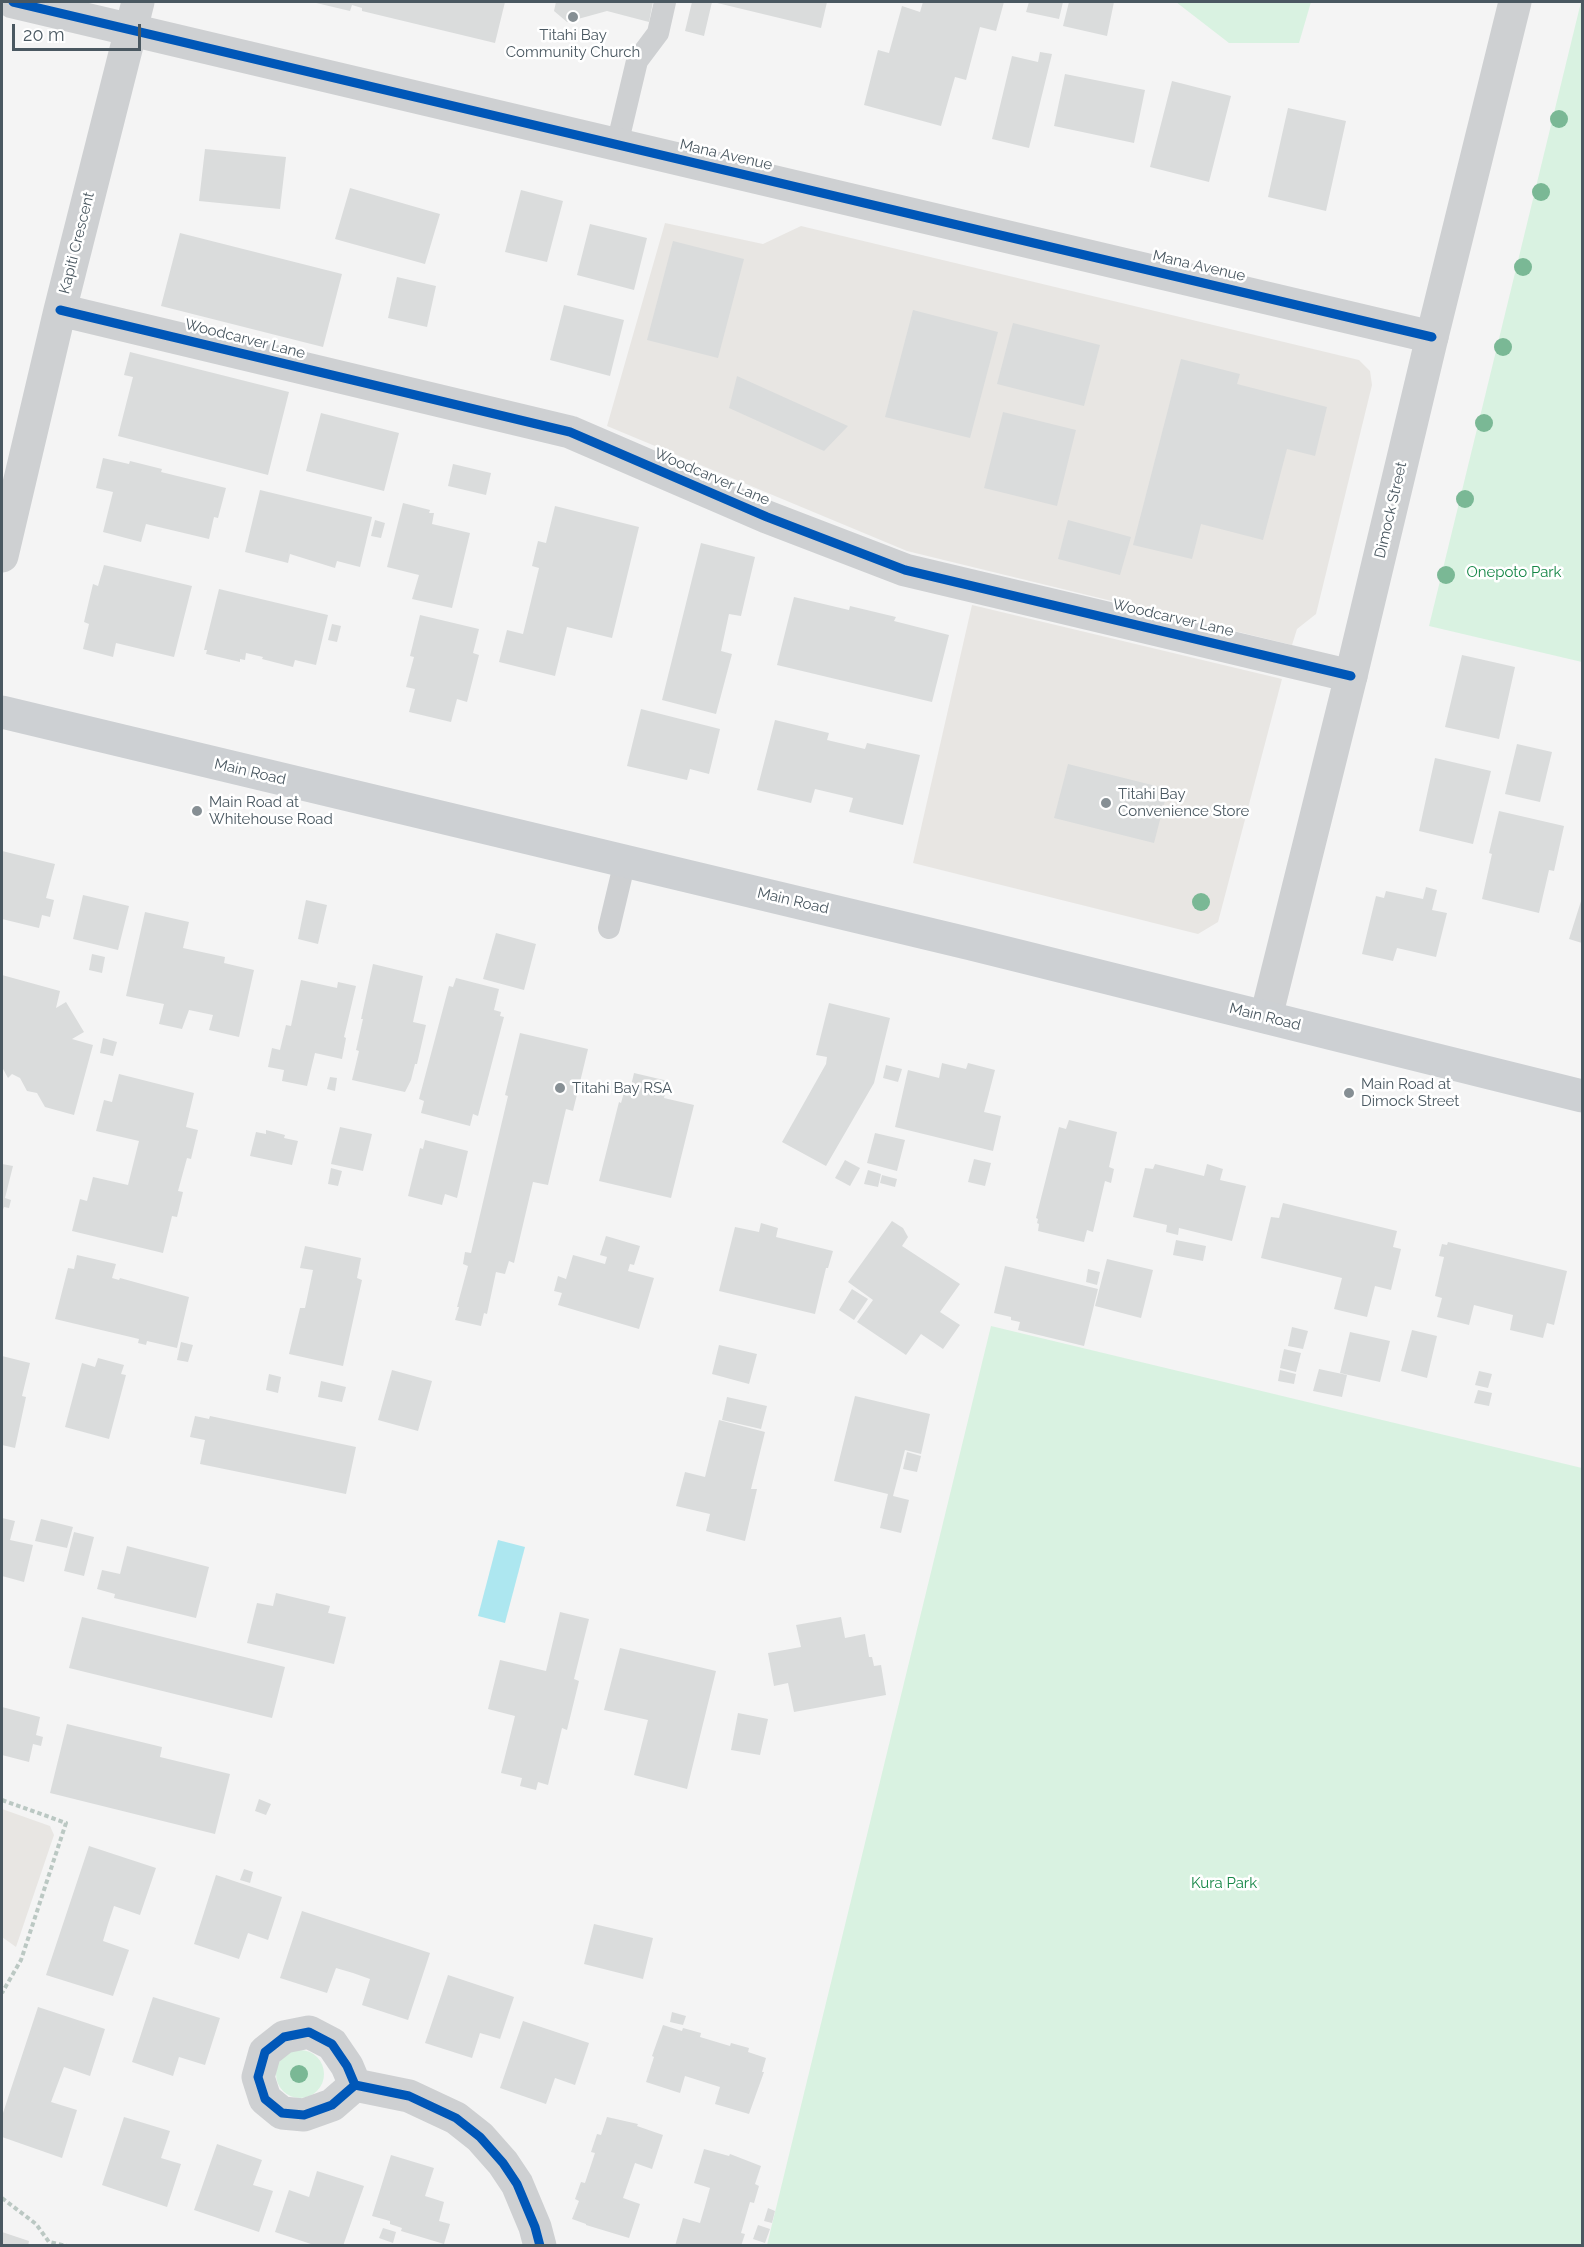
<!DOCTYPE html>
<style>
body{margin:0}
#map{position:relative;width:1584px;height:2247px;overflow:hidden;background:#f4f4f4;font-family:Raleway,sans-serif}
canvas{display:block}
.frame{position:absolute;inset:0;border:3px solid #4a5861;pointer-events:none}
.scale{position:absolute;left:12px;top:24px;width:129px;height:27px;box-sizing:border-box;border:3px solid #4a5861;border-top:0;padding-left:8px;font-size:18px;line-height:21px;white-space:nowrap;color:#4a5861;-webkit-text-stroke:4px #fff;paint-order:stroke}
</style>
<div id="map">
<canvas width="1584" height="2247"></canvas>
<div class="frame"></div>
<div class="scale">20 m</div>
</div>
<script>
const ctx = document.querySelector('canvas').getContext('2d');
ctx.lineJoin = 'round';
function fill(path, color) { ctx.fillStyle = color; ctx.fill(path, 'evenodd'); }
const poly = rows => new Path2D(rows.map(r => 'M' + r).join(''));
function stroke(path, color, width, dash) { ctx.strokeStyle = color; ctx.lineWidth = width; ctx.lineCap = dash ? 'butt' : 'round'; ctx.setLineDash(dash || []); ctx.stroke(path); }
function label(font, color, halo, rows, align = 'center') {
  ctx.font = font + ' Raleway,sans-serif'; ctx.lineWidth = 5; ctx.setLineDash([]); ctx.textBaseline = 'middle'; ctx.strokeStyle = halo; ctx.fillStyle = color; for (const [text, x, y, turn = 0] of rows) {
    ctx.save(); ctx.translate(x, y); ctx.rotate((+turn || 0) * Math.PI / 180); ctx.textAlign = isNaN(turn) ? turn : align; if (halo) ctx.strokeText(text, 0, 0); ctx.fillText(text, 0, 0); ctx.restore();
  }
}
const commercial = poly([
 [665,223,763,244,801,226,1359,360,1370,371,1372,385,1316,614,1297,629,1292,645,907,551,607,426],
 [972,605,1282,679,1218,922,1198,934,913,863],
 [2,1809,50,1826,54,1835,16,1947,2,1937]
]);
const green = poly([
 [1176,2,1311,2,1299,43,1229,43],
 [1581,2,1582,2,1582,662,1429,626],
 [991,1326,1582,1468,1582,2245,767,2245],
 '276 2074a24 24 0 1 1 48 0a24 24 0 1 1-48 0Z'
]);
const water = poly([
 [498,1540,525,1547,505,1623,478,1616]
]);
const building = poly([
 [312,2,505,2,495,43,362,11,362,8,352,5,350,11],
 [556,2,653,2,649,22,607,11,567,22,554,11],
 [692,2,712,2,704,36,685,31],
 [713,2,827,2,821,28],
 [923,2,1004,2,996,31,980,27,966,80,955,77,941,126,864,105,878,50,889,53,902,6,920,12],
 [1029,2,1063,2,1059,19,1026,12],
 [1069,2,1114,2,1107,36,1063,26],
 [1040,52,1052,54,1029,148,992,139,1012,56,1038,62],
 [1065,74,1145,90,1134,143,1054,126],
 [1172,81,1231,96,1209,182,1150,167],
 [1288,108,1346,121,1326,211,1268,197],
 [205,149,286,157,280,209,199,201],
 [350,188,440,214,425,264,335,239],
 [521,190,563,201,547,262,505,252],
 [590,224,647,238,634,290,577,275],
 [180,233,342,274,323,347,161,306],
 [673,241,744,259,718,358,647,340],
 [397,277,436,286,427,327,388,318],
 [564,305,624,320,610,376,550,360],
 [913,310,998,332,970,438,885,417],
 [1013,323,1100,345,1084,406,997,384],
 [130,352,289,392,268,475,118,436,133,377,124,375],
 [1181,359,1240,374,1237,384,1327,407,1315,456,1287,449,1263,540,1201,524,1192,559,1133,545],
 [737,376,848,426,824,451,729,408],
 [1003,412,1076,430,1057,506,984,488],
 [321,413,399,433,384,491,306,471],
 [103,458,129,464,130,461,162,469,161,472,226,488,218,518,214,517,209,539,146,524,141,542,103,532,113,492,96,488],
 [453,464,491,473,486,495,448,486],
 [260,490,372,517,360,567,337,561,335,568,290,554,288,563,245,552],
 [403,503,430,510,429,513,434,513,432,524,470,533,452,608,412,599,419,575,387,567],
 [555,506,639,527,612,638,567,627,555,676,499,662,507,630,523,634,539,568,532,566,538,541,546,543],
 [375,520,385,523,381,538,371,536],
 [1068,520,1131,537,1120,575,1058,559],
 [701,543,755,557,741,616,729,614,721,651,732,654,716,714,662,700],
 [104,565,192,586,174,657,116,643,113,657,83,649,89,624,84,622,93,584,98,586],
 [219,589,328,615,316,665,295,660,293,667,262,659,263,657,246,653,245,660,240,659,240,662,206,654,207,650,204,650],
 [794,597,849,610,850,606,896,617,894,621,949,635,932,702,777,665],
 [420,615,479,629,473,653,479,655,467,702,457,699,451,722,409,712,415,689,406,687,414,657,410,656],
 [332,624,341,626,337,642,328,640],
 [1462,655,1515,667,1499,739,1445,727],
 [641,709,720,729,709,774,690,769,687,780,627,766],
 [775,720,829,733,827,740,865,749,867,743,920,755,903,825,849,812,853,798,815,789,811,803,757,790],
 [1517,744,1552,752,1540,802,1505,794],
 [1435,758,1491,771,1473,844,1419,831],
 [1068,764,1168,789,1154,843,1054,818],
 [1499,811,1564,826,1554,871,1549,870,1539,913,1482,899,1492,854,1489,853],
 [2,851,55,864,46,898,54,900,50,917,42,915,39,928,2,919],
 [1426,887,1437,890,1432,910,1447,913,1436,957,1397,948,1393,961,1362,954,1376,896,1384,898,1386,891,1423,899],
 [83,895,129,906,118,950,73,939],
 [1582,898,1582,943,1569,939],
 [306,900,327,905,318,944,298,939],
 [145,912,189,922,183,948,225,957,224,963,254,970,239,1037,209,1030,213,1015,189,1010,182,1029,159,1024,164,1004,126,996],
 [496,933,536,944,524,990,483,979],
 [92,954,105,957,102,973,89,970],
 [373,964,423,976,413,1022,426,1025,417,1064,415,1064,411,1080,405,1092,352,1080,359,1051,356,1050,363,1019,361,1019],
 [2,975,60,991,56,1008,66,1002,84,1032,72,1039,93,1045,74,1115,45,1107,37,1093,27,1091,20,1078,12,1074,8,1078,2,1067],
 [456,978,499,989,494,1010,501,1012,500,1016,504,1017,478,1116,473,1114,470,1126,421,1113,424,1101,419,1099,449,986,453,987],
 [301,980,337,988,338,982,356,986,344,1037,346,1038,342,1059,315,1053,307,1086,282,1081,284,1070,268,1067,272,1048,280,1050,286,1025,291,1026],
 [829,1003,890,1018,874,1083,826,1166,782,1142,826,1064,827,1057,816,1055],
 [520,1033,588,1049,573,1111,566,1109,548,1185,533,1182,514,1263,509,1261,505,1274,496,1272,487,1314,484,1313,481,1326,455,1320,459,1307,457,1307,468,1266,463,1264,465,1252,471,1253,508,1096,505,1095],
 [103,1038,117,1042,113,1056,100,1053],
 [942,1063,966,1069,968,1063,995,1070,984,1112,1001,1116,993,1151,895,1127,908,1070,939,1078],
 [886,1065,902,1069,898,1082,883,1078],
 [634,1073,668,1081,664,1098,694,1105,671,1198,599,1181,619,1102,621,1103,625,1089,630,1090],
 [119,1074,194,1093,186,1127,198,1130,191,1159,187,1158,178,1191,183,1192,177,1217,172,1216,163,1253,72,1231,80,1199,87,1201,93,1177,128,1185,139,1141,96,1131,104,1100,112,1102],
 [330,1077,337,1078,335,1091,327,1089],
 [1069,1120,1117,1132,1109,1167,1114,1169,1111,1183,1105,1181,1093,1232,1087,1230,1084,1242,1038,1231,1039,1224,1037,1223,1038,1219,1036,1218,1059,1127,1066,1129],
 [340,1127,372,1134,363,1171,331,1164],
 [266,1130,285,1135,284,1138,298,1141,292,1165,250,1156,256,1132,266,1134],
 [875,1133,905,1140,897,1171,867,1163],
 [425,1140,468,1151,457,1198,445,1194,442,1205,408,1196,420,1148,423,1149],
 [974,1159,991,1163,985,1186,968,1182],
 [845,1160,860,1168,850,1186,835,1178],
 [2,1164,13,1166,5,1198,11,1200,9,1208,4,1207,2,1212],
 [1155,1164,1204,1176,1207,1164,1223,1169,1220,1180,1246,1186,1232,1241,1179,1228,1178,1235,1166,1232,1167,1225,1133,1217,1145,1168,1153,1169],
 [331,1168,342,1171,338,1186,328,1184],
 [868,1170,881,1174,878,1187,864,1184],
 [882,1175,897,1179,895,1187,880,1183],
 [1283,1203,1397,1231,1393,1247,1401,1249,1391,1290,1375,1286,1367,1317,1334,1309,1342,1278,1261,1258,1271,1217,1279,1218],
 [892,1221,903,1228,908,1237,902,1246,960,1284,940,1312,960,1325,943,1349,921,1334,906,1355,857,1322,873,1300,848,1282],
 [761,1223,778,1228,776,1237,833,1251,828,1268,826,1268,815,1314,719,1291,735,1227,759,1232],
 [606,1236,640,1246,634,1265,630,1264,628,1271,654,1278,639,1329,558,1305,562,1293,554,1291,558,1276,566,1279,573,1255,605,1264,607,1257,600,1255],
 [1176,1240,1206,1246,1203,1261,1173,1255],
 [1448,1242,1567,1271,1554,1325,1547,1323,1543,1338,1510,1330,1513,1315,1474,1305,1469,1325,1437,1317,1442,1298,1435,1296,1444,1257,1439,1256,1442,1244,1447,1245],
 [305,1246,361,1258,357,1278,362,1280,343,1366,289,1354,300,1308,305,1308,313,1270,300,1268],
 [77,1255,116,1264,112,1278,119,1280,120,1278,189,1297,177,1348,147,1341,146,1345,138,1343,139,1339,55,1319,68,1268,74,1269],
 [1107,1259,1153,1270,1141,1318,1095,1306],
 [1005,1266,1098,1289,1084,1346,1018,1330,1020,1322,1011,1320,1011,1317,994,1313],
 [1088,1269,1100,1272,1097,1285,1086,1282],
 [852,1289,868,1299,854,1320,839,1310],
 [1292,1327,1308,1331,1303,1349,1288,1346],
 [1412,1330,1437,1336,1427,1378,1401,1371],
 [1350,1332,1390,1341,1380,1382,1340,1373],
 [181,1342,193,1345,188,1362,177,1360],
 [719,1345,757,1354,749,1384,712,1374],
 [1284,1349,1301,1353,1296,1372,1280,1368],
 [2,1356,30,1363,22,1396,26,1397,15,1448,2,1445],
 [98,1358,124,1365,121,1374,126,1375,109,1439,65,1427,82,1363,95,1367],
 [1319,1369,1347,1375,1342,1397,1313,1391],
 [392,1370,432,1381,418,1431,378,1420],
 [1280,1370,1296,1374,1294,1384,1278,1381],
 [1479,1371,1492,1374,1488,1388,1475,1385],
 [269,1374,281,1377,278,1393,266,1390],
 [321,1381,346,1387,342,1402,318,1397],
 [1478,1390,1492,1393,1489,1406,1474,1403],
 [855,1396,930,1414,921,1454,905,1450,893,1496,909,1500,901,1533,880,1528,888,1494,834,1481],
 [727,1397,767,1406,761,1429,722,1420],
 [195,1416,209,1419,210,1416,356,1447,346,1494,200,1464,205,1440,190,1437],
 [719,1420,765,1432,751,1489,757,1489,745,1541,706,1531,710,1514,676,1506,685,1472,705,1477],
 [907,1452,921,1456,917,1472,903,1469],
 [2,1518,15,1521,10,1540,33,1545,24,1582,2,1576],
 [41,1519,73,1527,67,1548,35,1541],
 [74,1532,94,1537,84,1576,64,1571],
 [127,1546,209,1567,196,1618,114,1598,115,1594,97,1589,102,1570,120,1574],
 [276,1593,330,1606,328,1613,346,1617,334,1664,247,1643,257,1603,273,1606],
 [560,1612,589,1619,574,1679,579,1681,567,1730,562,1728,548,1785,538,1782,536,1790,520,1786,522,1778,501,1773,515,1716,488,1709,500,1660,546,1671],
 [82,1617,285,1667,272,1718,69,1668],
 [841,1617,845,1638,865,1634,869,1657,872,1657,874,1666,881,1665,886,1695,794,1712,788,1683,774,1686,768,1653,801,1647,796,1625],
 [620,1648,716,1671,687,1789,634,1775,648,1720,604,1710],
 [2,1707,40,1717,36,1735,43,1737,41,1746,33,1744,29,1762,2,1755],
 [738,1713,768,1719,760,1755,731,1750],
 [67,1724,162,1747,160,1757,230,1774,215,1834,50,1793],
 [259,1799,271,1804,266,1815,255,1811],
 [89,1846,156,1868,140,1915,114,1906,108,1924,103,1941,129,1950,113,1996,46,1975],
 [244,1869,253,1872,250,1883,240,1880],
 [216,1875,282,1897,268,1940,248,1933,239,1959,194,1944],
 [302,1911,430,1953,408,2020,362,2005,370,1979,353,1973,336,1968,327,1993,280,1978],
 [594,1924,653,1938,643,1979,584,1964],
 [448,1975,514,1997,500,2039,480,2033,472,2058,425,2043],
 [153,1997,220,2018,205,2065,179,2057,173,2076,132,2062],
 [38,2007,105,2029,90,2076,64,2067,51,2102,77,2110,62,2158,2,2137,2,2116],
 [672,2012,686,2016,683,2025,670,2022],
 [523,2021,589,2043,575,2085,555,2078,546,2104,500,2088],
 [663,2025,682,2031,683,2028,701,2033,700,2037,730,2046,731,2043,749,2048,748,2052,766,2058,762,2072,764,2072,749,2114,715,2104,720,2087,685,2076,680,2093,646,2082,654,2057,652,2056],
 [124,2117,170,2131,161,2158,181,2164,167,2207,102,2185],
 [607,2117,638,2124,637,2126,663,2135,652,2169,635,2163,623,2198,640,2204,629,2238,586,2225,586,2224,572,2219,579,2201,575,2199,581,2182,585,2183,595,2153,591,2152,597,2134,601,2135],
 [217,2144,262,2160,253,2185,273,2191,259,2232,194,2210],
 [704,2149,729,2156,730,2154,761,2166,755,2184,759,2186,754,2203,750,2202,741,2233,745,2234,741,2246,675,2246,683,2218,700,2223,705,2206,710,2188,694,2183],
 [391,2155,434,2168,425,2196,444,2202,439,2221,450,2224,444,2244,401,2231,402,2228,390,2224,390,2221,372,2216],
 [317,2171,364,2186,343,2246,317,2246,275,2232,289,2190,309,2197],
 [768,2208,775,2211,772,2223,764,2221],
 [758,2225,770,2229,765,2243,753,2239],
 [383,2228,396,2232,393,2243,379,2238],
 [2,2232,29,2241,28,2246,2,2246]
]);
const path = poly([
 [2,1800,66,1823,21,1960,2,1993],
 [2,2198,36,2224,49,2242,67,2246]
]);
const service = poly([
 [617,145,637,61,658,33,665,2],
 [609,928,625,861]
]);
const minor = poly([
 [13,2,1432,337],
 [60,310,570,432,767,517,905,570,1351,676],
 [2,556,60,310,138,2],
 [355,2085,347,2066,332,2044,309,2032,284,2037,265,2052,258,2077,265,2099,282,2113,304,2115,332,2105,355,2085,409,2096,456,2118,480,2137,503,2163,517,2184,535,2227,540,2246]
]);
const tertiary = poly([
 [1266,1017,1351,676,1432,337,1515,2]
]);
const secondary = poly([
 [2,712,971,944,1582,1096]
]);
const cycleway = poly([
 [13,2,1432,337],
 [60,310,570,432,767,517,905,570,1351,676],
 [355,2085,347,2066,332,2044,309,2032,284,2037,265,2052,258,2077,265,2099,282,2113,304,2115,332,2105,355,2085,409,2096,456,2118,480,2137,503,2163,517,2184,535,2227,540,2246]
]);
const trees = [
 [1559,119],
 [1541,192],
 [1523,267],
 [1503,347],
 [1484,423],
 [1465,499],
 [1446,575],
 [1201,902],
 [299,2074]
];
const markers = [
 [573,17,6,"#868f94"],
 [1106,803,6,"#868f94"],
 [197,811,6,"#868f94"],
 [560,1088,6,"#868f94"],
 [1349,1093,6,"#868f94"]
];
const poiNames = [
 ["Titahi Bay",573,35,"center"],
 ["Community Church",573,52,"center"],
 ["Titahi Bay",1118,794],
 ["Convenience Store",1118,811],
 ["Main Road at",209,802],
 ["Whitehouse Road",209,819],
 ["Main Road at",1361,1084],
 ["Dimock Street",1361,1101],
 ["Titahi Bay RSA",572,1088]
];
const streetNames = [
 ["Mana Avenue",726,155,13],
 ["Kapiti Crescent",77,243,-76],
 ["Mana Avenue",1199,266,13],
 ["Woodcarver Lane",245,339,14],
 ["Woodcarver Lane",712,477,23],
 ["Dimock Street",1391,510,-77],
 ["Woodcarver Lane",1173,618,13],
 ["Main Road",250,772,13],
 ["Main Road",793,901,13],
 ["Main Road",1265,1017,14]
];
const parkNames = [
 ["Onepoto Park",1514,572],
 ["Kura Park",1224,1883]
];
fill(commercial, '#e8e6e3');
fill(green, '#d9f2e1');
fill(water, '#ade7f0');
fill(building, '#dadcdc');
stroke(path, '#bbc8c3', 4, [4.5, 3]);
stroke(service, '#ced0d2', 22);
stroke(minor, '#ced0d2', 33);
stroke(tertiary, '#ced0d2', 33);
stroke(secondary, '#cdd0d3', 33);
stroke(cycleway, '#0057b8', 9);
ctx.fillStyle = '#7ab895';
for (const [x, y] of trees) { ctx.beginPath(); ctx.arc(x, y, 9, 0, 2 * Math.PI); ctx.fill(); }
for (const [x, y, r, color] of markers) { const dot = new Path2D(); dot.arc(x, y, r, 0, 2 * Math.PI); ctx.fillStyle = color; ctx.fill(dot); stroke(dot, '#fff', 2); }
label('15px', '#4a5861', '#fff', poiNames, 'left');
label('15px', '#4a5861', '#fff', streetNames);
label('15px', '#168747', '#fff', parkNames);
</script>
